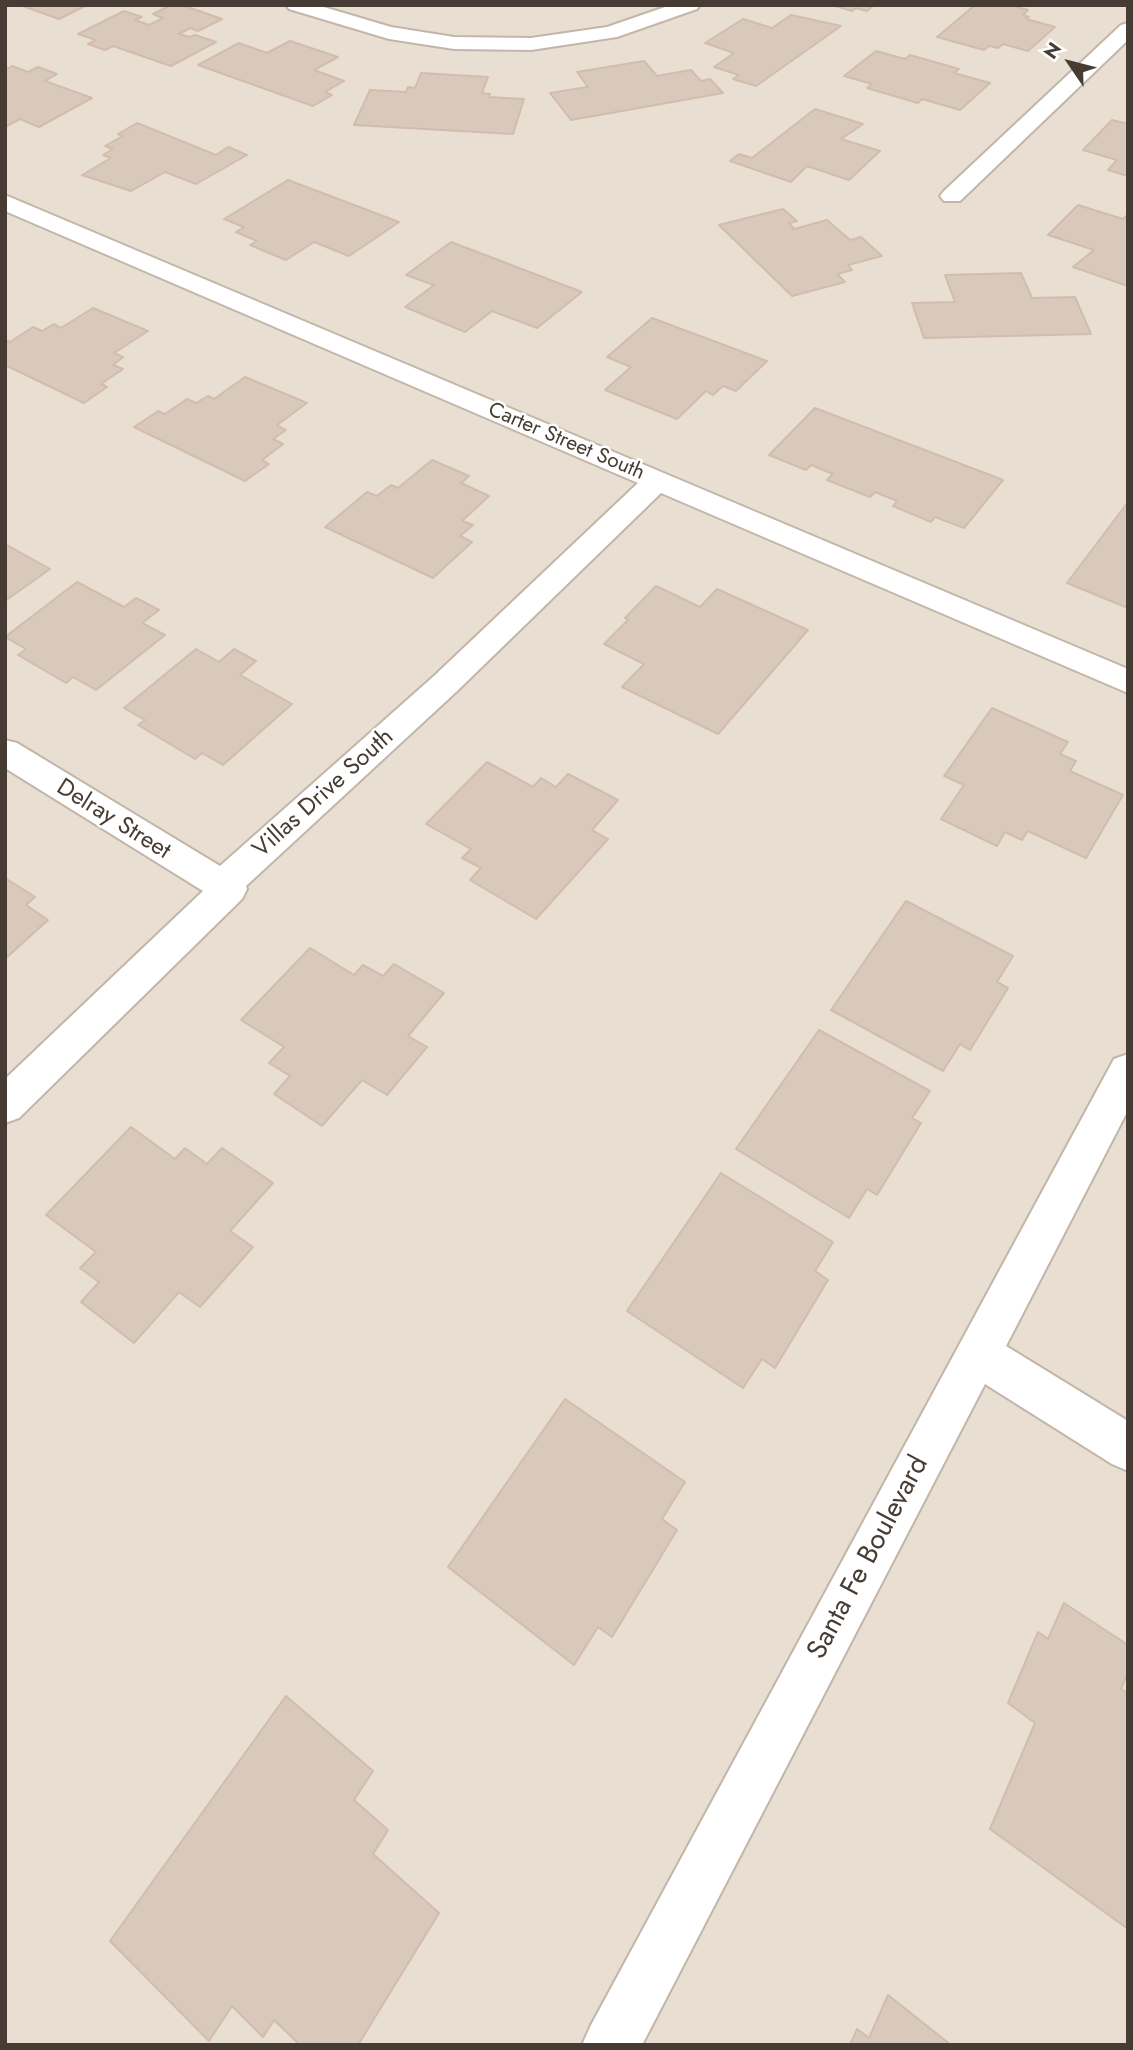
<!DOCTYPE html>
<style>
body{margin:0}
#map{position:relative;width:1133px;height:2050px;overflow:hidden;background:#f4ede4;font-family:Jost,sans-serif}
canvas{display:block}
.frame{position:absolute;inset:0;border:7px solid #463c33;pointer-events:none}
.north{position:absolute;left:1035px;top:28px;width:70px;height:70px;-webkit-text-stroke:5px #fff;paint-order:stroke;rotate:305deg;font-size:19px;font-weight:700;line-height:28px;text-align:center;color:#463c33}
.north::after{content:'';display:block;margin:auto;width:24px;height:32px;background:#463c33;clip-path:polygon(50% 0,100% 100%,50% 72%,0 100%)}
</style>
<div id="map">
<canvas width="1133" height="2050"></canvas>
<div class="frame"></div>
<div class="north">N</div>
</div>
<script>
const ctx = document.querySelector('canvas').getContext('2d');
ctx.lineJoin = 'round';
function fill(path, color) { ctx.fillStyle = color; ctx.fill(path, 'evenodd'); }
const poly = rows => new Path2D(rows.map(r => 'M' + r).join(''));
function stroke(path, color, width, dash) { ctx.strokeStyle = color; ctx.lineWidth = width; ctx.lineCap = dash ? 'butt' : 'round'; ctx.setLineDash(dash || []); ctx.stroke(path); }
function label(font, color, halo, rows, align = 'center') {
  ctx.font = font + ' Jost,sans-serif'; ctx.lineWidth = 5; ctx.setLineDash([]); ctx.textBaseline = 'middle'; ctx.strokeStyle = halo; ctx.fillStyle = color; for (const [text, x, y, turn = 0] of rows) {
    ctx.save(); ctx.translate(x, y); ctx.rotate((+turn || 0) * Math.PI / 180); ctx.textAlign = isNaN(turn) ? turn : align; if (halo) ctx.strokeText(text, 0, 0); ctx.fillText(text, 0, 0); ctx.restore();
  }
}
const residential = poly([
 [5,5,1128,5,1128,2045,5,2045]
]);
const building = poly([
 [20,5,87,5,59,19,20,5],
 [171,5,182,5,222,19,198,31,190,28,179,34,190,37,195,35,216,42,171,66,113,46,105,50,88,44,96,40,78,34,124,11,142,17,135,20,149,25,163,18,153,14,171,5],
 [832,5,874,5,867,11,856,8,852,11,832,5],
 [975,5,1010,5,1028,10,1023,15,1029,17,1026,19,1055,27,1028,51,1003,44,998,48,989,46,984,50,937,37,975,5],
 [791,15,841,26,756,86,733,79,739,75,714,67,734,53,705,43,743,19,772,28,791,15],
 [290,41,338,57,314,70,344,81,325,92,332,95,313,106,198,65,239,43,267,53,290,41],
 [876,51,905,59,910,55,959,69,954,73,990,83,960,110,922,99,918,103,867,88,872,84,844,76,876,51],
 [644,61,657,76,691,70,701,81,710,79,723,93,571,120,550,93,588,87,577,72,644,61],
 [12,66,28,72,38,67,57,74,45,81,92,98,39,127,20,119,5,127,5,70,12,66],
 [421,73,488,77,482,93,490,94,489,97,524,99,513,134,354,125,370,90,406,92,408,87,415,88,421,73],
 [815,109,863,124,841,139,880,151,849,180,807,166,791,182,730,161,739,154,752,158,815,109],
 [1112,120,1128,124,1128,176,1108,170,1117,160,1083,150,1112,120],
 [137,123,216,155,228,147,247,155,196,184,165,172,131,191,82,175,111,158,103,155,113,149,105,146,123,136,118,134,137,123],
 [288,180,399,222,349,256,314,242,286,260,250,245,257,241,236,232,244,227,224,219,288,180],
 [1078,205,1123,219,1128,214,1128,286,1073,267,1094,250,1048,235,1078,205],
 [783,209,797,221,789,223,794,229,827,220,850,240,861,237,882,256,848,265,852,270,837,274,845,282,792,296,719,225,783,209],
 [451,242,582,292,537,328,492,311,465,332,405,307,434,285,406,275,451,242],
 [1021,273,1032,298,1075,297,1091,334,924,338,912,303,955,302,945,275,1021,273],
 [93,308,148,331,114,353,123,357,113,365,123,369,101,384,107,387,84,403,5,365,5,340,10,342,33,327,42,331,54,324,61,328,93,308],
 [652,318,767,361,736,391,723,386,713,395,706,391,677,419,605,390,631,367,607,357,652,318],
 [245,377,307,403,277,425,286,430,273,439,283,444,262,460,269,464,245,481,134,427,158,411,165,414,187,399,196,403,208,396,214,399,245,377],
 [815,408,1003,480,964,528,935,517,931,522,893,506,897,501,875,492,870,497,827,480,833,474,811,465,806,470,769,455,815,408],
 [432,460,469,476,461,483,489,496,462,521,473,525,460,536,472,542,433,578,325,527,367,492,377,496,391,485,398,488,432,460],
 [1128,502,1128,608,1067,583,1128,502],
 [5,544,50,569,5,601,5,544],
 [77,582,124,607,136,598,159,610,142,623,165,635,96,690,73,677,66,683,18,655,26,649,5,637,77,582],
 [656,586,700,607,717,589,808,630,718,734,622,687,644,664,604,644,628,620,625,618,656,586],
 [196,649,219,662,234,649,256,661,240,675,292,704,223,765,202,753,195,759,138,725,145,720,124,708,196,649],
 [992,708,1068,742,1060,754,1076,761,1070,771,1123,795,1086,858,1028,831,1022,840,1005,832,997,846,941,819,964,785,944,776,992,708],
 [487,762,533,787,541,778,556,787,568,774,618,800,592,830,608,839,536,919,470,880,481,868,462,858,471,849,426,824,487,762],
 [5,878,35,897,26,905,48,920,5,959,5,878],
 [906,901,1013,956,997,982,1008,988,970,1050,960,1044,943,1071,831,1010,906,901],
 [310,948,354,975,363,965,383,976,394,964,444,993,408,1036,427,1047,387,1095,362,1080,322,1126,274,1094,290,1076,269,1063,284,1047,241,1020,310,948],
 [819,1030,930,1091,912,1118,921,1123,877,1195,867,1189,849,1218,736,1149,819,1030],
 [131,1127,175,1159,185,1148,207,1164,222,1148,273,1183,230,1231,253,1247,200,1307,179,1292,134,1343,81,1302,99,1282,80,1268,96,1252,46,1215,131,1127],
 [721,1173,833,1242,815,1271,828,1280,775,1368,762,1359,743,1388,627,1311,721,1173],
 [565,1399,685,1482,662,1519,677,1530,612,1637,598,1627,574,1665,448,1567,565,1399],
 [1064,1603,1128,1645,1128,1672,1121,1689,1128,1693,1128,1929,990,1829,1035,1723,1008,1703,1038,1632,1048,1639,1064,1603],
 [286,1696,373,1771,354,1800,388,1830,373,1854,439,1913,358,2045,300,2045,274,2020,263,2037,232,2006,209,2041,110,1941,286,1696],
 [888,1995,951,2045,850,2045,857,2029,869,2038,888,1995]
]);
const minor = poly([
 [286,5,317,5,391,27,454,37,531,38,607,27,671,5,700,5,697,9,617,37,531,50,454,49,389,39,289,9,286,5],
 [1128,23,1128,40,960,201,944,201,940,196,944,191,1121,25,1128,23],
 [5,195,1128,669,1128,693,661,493,456,692,246,886,247,889,242,899,19,1118,5,1123,5,1079,203,891,5,768,5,740,17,743,220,866,434,676,638,483,5,211,5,195],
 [1128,1054,1128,1110,1006,1346,1128,1421,1128,1471,1112,1464,985,1384,642,2045,582,2045,591,2025,1114,1059,1128,1054]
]);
const farStreetnames = [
 ["Carter Street South",566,442,23]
];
const streetNames = [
 ["Villas Drive South",324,794,-42],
 ["Delray Street",113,820,32]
];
const nearStreetnames = [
 ["Santa Fe Boulevard",869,1558,-62]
];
fill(residential, '#e8ded2');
fill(building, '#d9c9bc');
stroke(building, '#d2bdab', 2);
stroke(minor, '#c3b6a9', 4);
fill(minor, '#fff');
label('21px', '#463c33', '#fff', farStreetnames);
label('24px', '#463c33', '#fff', streetNames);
label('28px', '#463c33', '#fff', nearStreetnames);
</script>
